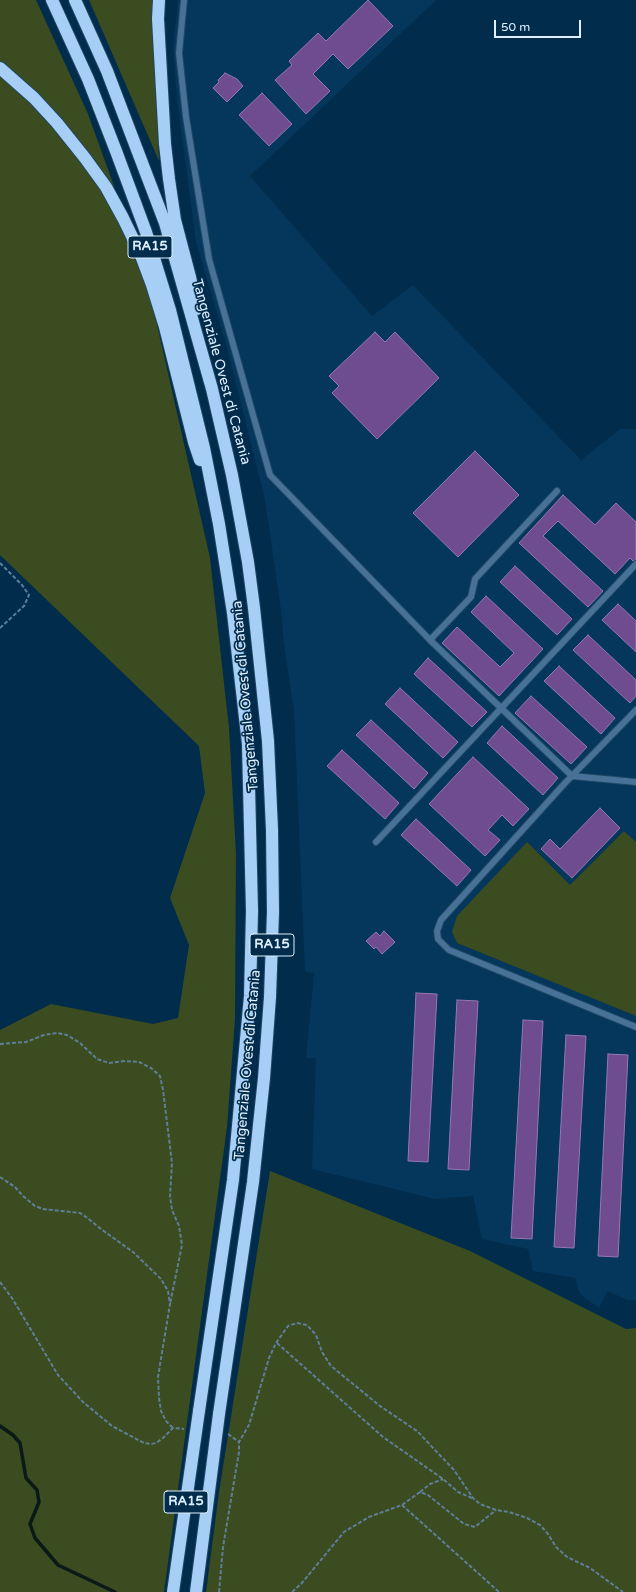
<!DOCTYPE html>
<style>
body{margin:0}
#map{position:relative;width:636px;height:1592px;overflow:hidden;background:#012c4c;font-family:"Varela Round",sans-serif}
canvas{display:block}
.scale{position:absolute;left:494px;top:20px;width:87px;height:18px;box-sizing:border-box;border:2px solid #deeffe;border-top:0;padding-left:5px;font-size:12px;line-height:14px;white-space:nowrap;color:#deeffe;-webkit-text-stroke:3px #012c4c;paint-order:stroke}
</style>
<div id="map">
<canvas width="636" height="1592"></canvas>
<div class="scale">50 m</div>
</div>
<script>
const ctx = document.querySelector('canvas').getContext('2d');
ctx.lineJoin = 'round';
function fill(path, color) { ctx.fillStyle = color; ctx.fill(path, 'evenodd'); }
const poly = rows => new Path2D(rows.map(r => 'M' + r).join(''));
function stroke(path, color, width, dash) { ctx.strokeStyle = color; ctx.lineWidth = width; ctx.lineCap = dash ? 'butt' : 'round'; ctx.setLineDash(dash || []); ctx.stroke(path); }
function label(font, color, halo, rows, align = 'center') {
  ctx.font = font + ' "Varela Round",sans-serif'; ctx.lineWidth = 3.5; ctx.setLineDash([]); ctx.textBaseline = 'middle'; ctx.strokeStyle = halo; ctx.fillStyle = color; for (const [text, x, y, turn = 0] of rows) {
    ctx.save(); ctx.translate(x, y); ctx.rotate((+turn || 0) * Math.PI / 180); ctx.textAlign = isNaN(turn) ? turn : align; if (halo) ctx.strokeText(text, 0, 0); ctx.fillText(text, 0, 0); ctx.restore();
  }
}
const built = poly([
 [178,0,436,0,250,176,372,316,413,285,581,460,620,429,636,429,636,842,624,831,570,885,452,932,457,943,636,1016,636,1300,627,1300,608,1291,599,1308,580,1294,575,1278,533,1271,528,1249,482,1239,473,1196,435,1199,312,1169,316,1058,306,1058,314,973,305,972,294,711,284,644,281,610,265,500,226,344,196,242,177,100,173,49]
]);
const green = poly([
 [0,0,36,0,88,114,115,189,111,186,0,63],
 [89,0,153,0,153,39,159,161],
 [0,74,37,107,69,144,102,190,136,253,160,318,157,325,210,558,229,728,236,854,235,1019,227,1127,164,1592,0,1592,0,1030,51,1004,153,1024,178,1018,189,945,170,898,205,793,199,746,0,555],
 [624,831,636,842,636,1016,457,943,452,932,457,916,527,842,570,885],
 [270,1171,470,1251,626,1329,636,1328,636,1592,206,1592,219,1492]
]);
const stream = poly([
 [0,1426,13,1435,20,1443,26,1478,37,1490,39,1502,30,1524,35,1538,58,1565,115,1592]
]);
const building = poly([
 [368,0,393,26,348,69,333,54,313,74,330,91,306,114,275,80,292,65,289,61,318,33,326,41,368,0],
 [225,73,237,79,243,86,227,102,213,88,219,82,218,80,225,73],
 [262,93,292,124,269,146,239,115,262,93],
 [375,332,385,342,395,332,439,378,377,439,332,393,339,386,329,376,375,332],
 [475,451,519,495,458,557,413,513,475,451],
 [563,495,595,525,616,503,636,522,636,560,633,561,630,558,615,574,558,521,543,536,603,591,588,607,519,543,563,495],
 [515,566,572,619,557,635,500,582,515,566],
 [486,596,543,649,499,696,442,643,457,627,500,667,514,653,471,612,486,596],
 [618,604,636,621,636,652,602,620,618,604],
 [588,635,636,680,636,696,630,703,573,650,588,635],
 [428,658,487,712,472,727,414,674,428,658],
 [559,666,615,718,601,734,544,681,559,666],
 [400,688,458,742,443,758,385,704,400,688],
 [531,696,587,747,571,764,515,713,531,696],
 [371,720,428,773,414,789,356,735,371,720],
 [502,726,558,778,543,795,487,743,502,726],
 [342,750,399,803,385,819,327,766,342,750],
 [473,757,529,809,513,826,502,815,488,830,500,840,485,856,429,804,473,757],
 [600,808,620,828,572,878,541,849,550,839,560,849,600,808],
 [416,819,471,870,457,886,401,835,416,819],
 [384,931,395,942,382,954,376,947,374,949,366,941,376,932,380,936,384,931],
 [416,993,437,994,428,1162,408,1161,416,993],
 [457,1000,478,1001,469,1170,448,1169,457,1000],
 [523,1020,543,1021,532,1239,511,1238,523,1020],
 [566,1035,586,1036,574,1248,554,1247,566,1035],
 [608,1054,628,1055,618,1257,598,1256,608,1054]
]);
const path = poly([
 [0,563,22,585,29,595,24,606,0,628],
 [0,1044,26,1042,44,1035,57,1033,67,1035,80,1043,97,1059,109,1063,124,1061,139,1062,151,1068,160,1076,163,1090,172,1163,170,1196,172,1210,179,1226,182,1245,170,1304],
 [0,1177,15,1187,23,1196,35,1206,43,1209,80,1213,86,1217,101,1229,133,1252,161,1279,168,1291,170,1304,158,1377,159,1398,161,1411,166,1421,173,1428],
 [0,1282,12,1298,58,1375,83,1402,112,1426,144,1443,151,1444,156,1443,163,1438,173,1428,184,1429],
 [277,1343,383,1437,443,1479,458,1492,472,1498],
 [228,1434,239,1442],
 [420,1492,430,1484,443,1479],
 [402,1505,499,1592],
 [219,1592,223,1547,239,1452,239,1442,249,1425,269,1358,276,1343,288,1326,297,1323,307,1325,316,1335,322,1352,331,1366,380,1406,417,1431,454,1470,473,1498,480,1504,496,1510,509,1512,527,1518,540,1525,548,1534,556,1547,567,1557,590,1568,623,1592],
 [292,1592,301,1584,344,1532,369,1517,402,1505,420,1492,428,1495,464,1524,475,1527,496,1510]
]);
const service = poly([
 [184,0,179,53,186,117,209,259,270,475,430,640,572,776,636,782],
 [430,640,471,597,475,579,557,491],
 [636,710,565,783,441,920,437,931,438,939,449,950,636,1027],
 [376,842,636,564]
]);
const motorway = poly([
 [52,0,88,79,116,151,146,232,170,310,204,448,219,524,233,613,248,744,252,911,250,996,233,1180,199,1411],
 [75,0,107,71,165,223,212,389,232,475,248,562,254,608,268,741,272,830,273,912,270,997,264,1078,253,1182,219,1414],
 [159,0,158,19,165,144,169,179,175,220,190,277,197,309],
 [0,68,34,98,57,123,85,158,106,187,123,218,140,253,152,285,165,327,194,442,200,460]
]);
const motorwayBridge = poly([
 [173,1592,199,1411],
 [196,1592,219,1414]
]);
const shields = [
 [150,247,44],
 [272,945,44],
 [186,1502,44]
];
const shieldNames = [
 ["RA15",150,247],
 ["RA15",272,945],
 ["RA15",186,1502]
];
const streetNames = [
 ["Tangenziale Ovest di Catania",221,372,75],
 ["Tangenziale Ovest di Catania",246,696,-95],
 ["Tangenziale Ovest di Catania",248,1065,-85]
];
fill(built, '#04375b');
fill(green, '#3b4c20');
stroke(stream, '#0a1a18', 3.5);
fill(building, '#6f4b8f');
stroke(building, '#9578b2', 1);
stroke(service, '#204765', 8);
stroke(motorway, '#204765', 14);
stroke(path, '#5f7f98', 2, [4, 2]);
stroke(service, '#477197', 6);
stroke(motorway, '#a7cff5', 12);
stroke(motorwayBridge, '#204765', 14, []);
stroke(motorwayBridge, '#a7cff5', 12);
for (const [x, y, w] of shields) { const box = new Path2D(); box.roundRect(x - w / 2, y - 11, w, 22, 3); ctx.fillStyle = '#012c4c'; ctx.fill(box); stroke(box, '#deeffe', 1); }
label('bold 13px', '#deeffe', null, shieldNames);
label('14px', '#deeffe', '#012c4c', streetNames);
</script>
